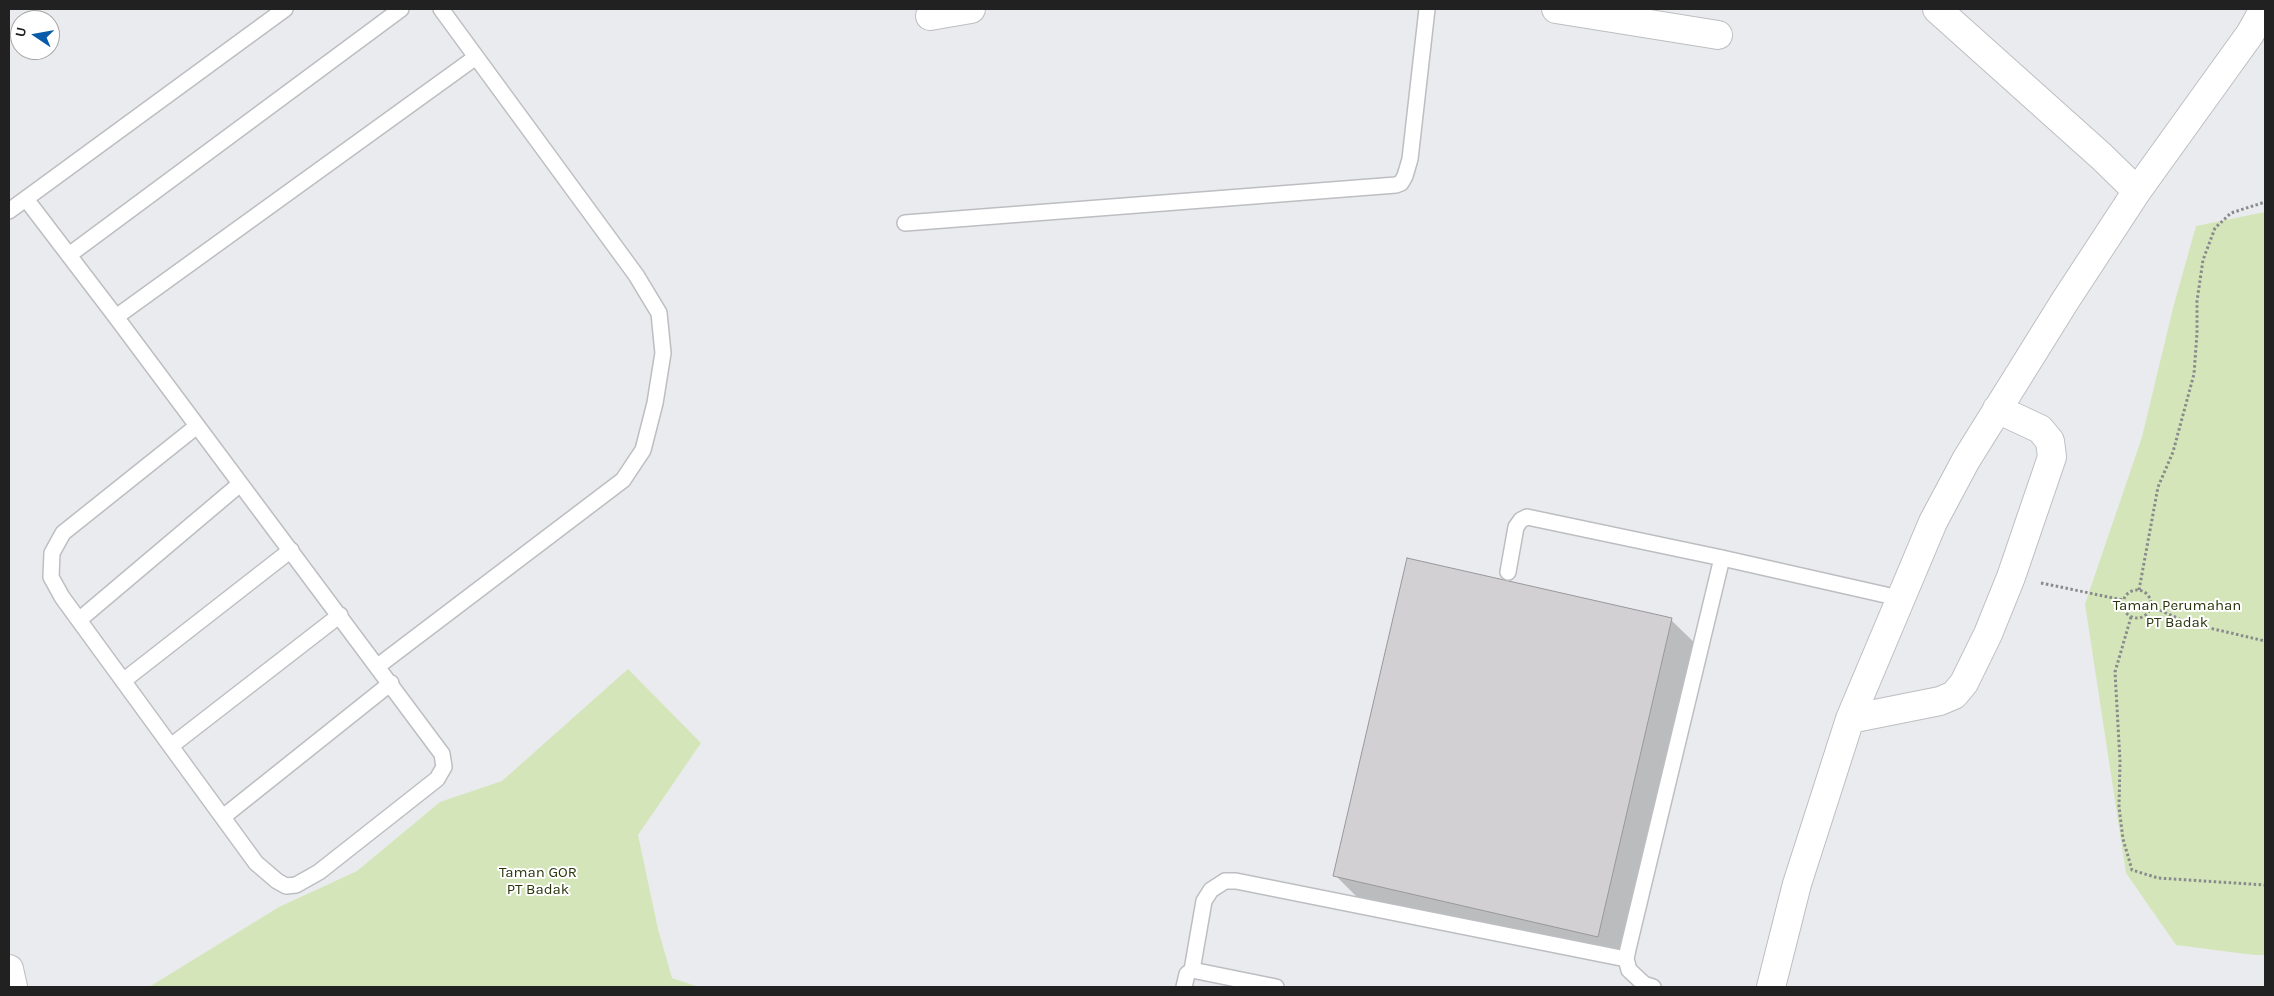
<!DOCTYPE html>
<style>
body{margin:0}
#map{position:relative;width:2274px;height:996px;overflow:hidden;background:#eaebee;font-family:Karla,sans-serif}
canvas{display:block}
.frame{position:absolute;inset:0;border:10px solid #212122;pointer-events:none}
.north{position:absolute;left:10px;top:10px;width:50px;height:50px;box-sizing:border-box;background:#fff;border:1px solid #a6a6a7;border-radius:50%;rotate:282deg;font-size:14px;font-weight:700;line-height:20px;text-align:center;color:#212122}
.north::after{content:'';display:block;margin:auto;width:18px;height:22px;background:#065caa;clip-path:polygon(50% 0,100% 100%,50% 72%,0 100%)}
</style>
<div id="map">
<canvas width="2274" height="996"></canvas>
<div class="frame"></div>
<div class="north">U</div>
</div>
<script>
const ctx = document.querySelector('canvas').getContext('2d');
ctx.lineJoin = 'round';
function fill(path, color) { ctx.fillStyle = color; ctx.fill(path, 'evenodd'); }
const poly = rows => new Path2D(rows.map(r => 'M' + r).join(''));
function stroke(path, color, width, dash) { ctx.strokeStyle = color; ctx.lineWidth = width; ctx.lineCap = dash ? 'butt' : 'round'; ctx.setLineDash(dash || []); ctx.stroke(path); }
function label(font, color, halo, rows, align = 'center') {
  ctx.font = font + ' Karla,sans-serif'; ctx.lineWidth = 4; ctx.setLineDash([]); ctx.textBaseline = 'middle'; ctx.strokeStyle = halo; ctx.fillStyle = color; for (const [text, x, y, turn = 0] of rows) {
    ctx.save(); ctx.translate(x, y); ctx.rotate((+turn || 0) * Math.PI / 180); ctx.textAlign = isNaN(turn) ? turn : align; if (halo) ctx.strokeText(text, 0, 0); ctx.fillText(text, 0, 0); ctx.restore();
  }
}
const green = poly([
 [2265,212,2265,955,2254,955,2176,945,2126,873,2085,604,2142,437,2173,308,2196,226],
 [628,669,701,743,638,835,658,929,672,978,699,987,149,987,279,907,357,871,440,802,502,781]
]);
const shadow = poly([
 [1671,620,1702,650,1628,967,1366,906,1335,875]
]);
const building = poly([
 [1407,558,1672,618,1598,937,1333,876,1407,558]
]);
const path = poly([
 [2041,583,2123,600],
 '2123 604a14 14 0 1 1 28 0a14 14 0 1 1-28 0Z',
 [2139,590,2158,487,2173,452,2194,374,2197,333,2197,301,2203,260,2215,228,2231,213,2265,202],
 [2151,606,2188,623,2265,641],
 [2131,617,2115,672,2120,761,2119,807,2123,839,2132,870,2158,878,2265,885]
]);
const lane = poly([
 [26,199,116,317,442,754,444,767,437,779,319,872,296,885,286,886,277,881,256,863,62,597,51,577,52,553,63,533,197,426],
 [9,211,285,9],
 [905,223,1396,185,1401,183,1405,176,1410,159,1427,9],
 [69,255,401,9],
 [116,317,476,57],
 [1508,572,1516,527,1521,520,1527,517,1722,558,1899,598],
 [79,620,240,484],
 [378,666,623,480,643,450,655,403,663,353,659,313,636,275,441,9],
 [123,681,291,550],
 [171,746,340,615],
 [223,817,391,683],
 [1192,970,1204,901,1211,890,1225,881,1236,881,1626,959],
 [1184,987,1187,974,1192,970,1276,987],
 [1653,987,1644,984,1629,970,1626,959,1628,949,1722,558]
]);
const street = poly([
 [1556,9,1718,35],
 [1937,9,2101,156,2137,191],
 [930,16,971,9],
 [1850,719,1940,701,1954,695,1964,683,1988,634,2011,577,2052,457,2050,441,2040,429,1997,409],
 [9,969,13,987],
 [1771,987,1797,884,1850,719,1933,522,1966,460,2065,301,2137,191,2250,34,2264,9]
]);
const parkNames = [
 ["Taman Perumahan",2177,606],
 ["PT Badak",2177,623],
 ["Taman GOR",538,873],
 ["PT Badak",538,890]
];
fill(green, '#d4e6b9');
fill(shadow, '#0003');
fill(building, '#d2d0d3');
stroke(building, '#989799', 1);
stroke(lane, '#bdbec1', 18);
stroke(street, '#bdbec1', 30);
stroke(path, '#898a8c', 3, [2.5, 2.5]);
stroke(lane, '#fff', 15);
stroke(street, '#fff', 28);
label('15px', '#28350a', '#fff', parkNames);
</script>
